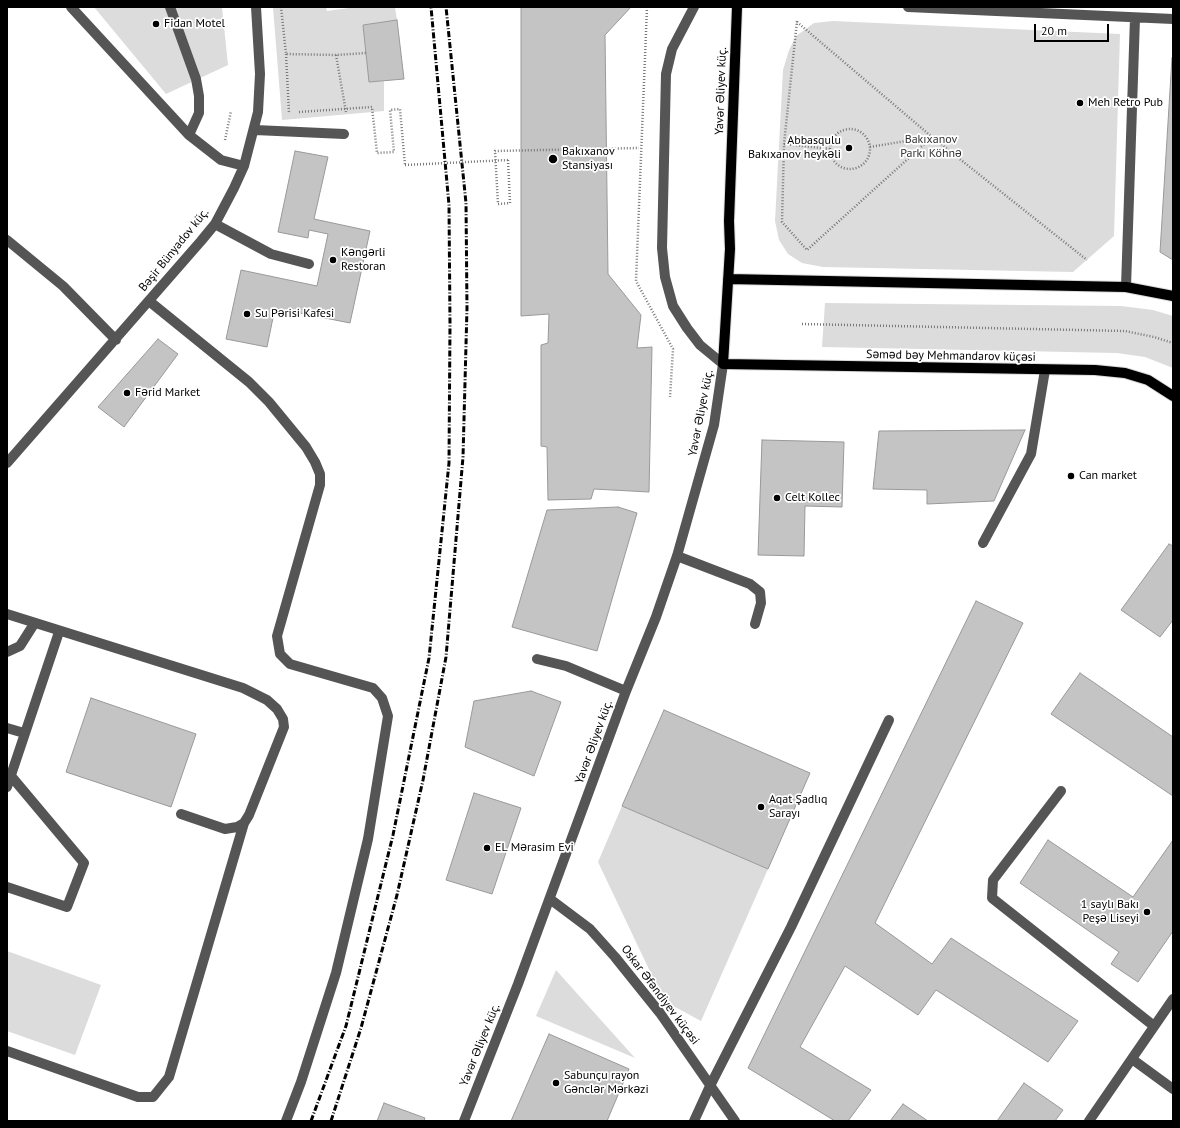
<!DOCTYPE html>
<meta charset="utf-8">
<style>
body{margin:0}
#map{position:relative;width:1180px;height:1128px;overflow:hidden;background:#fff;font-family:"PT Sans",sans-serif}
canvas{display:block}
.frame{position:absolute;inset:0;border:8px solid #000;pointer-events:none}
.scale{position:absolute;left:1034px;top:24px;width:75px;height:18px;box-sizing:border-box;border:2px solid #000;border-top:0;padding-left:5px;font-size:12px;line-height:14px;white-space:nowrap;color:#000;-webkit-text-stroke:3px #fff;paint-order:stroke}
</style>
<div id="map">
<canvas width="1180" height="1128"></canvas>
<div class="frame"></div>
<div class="scale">20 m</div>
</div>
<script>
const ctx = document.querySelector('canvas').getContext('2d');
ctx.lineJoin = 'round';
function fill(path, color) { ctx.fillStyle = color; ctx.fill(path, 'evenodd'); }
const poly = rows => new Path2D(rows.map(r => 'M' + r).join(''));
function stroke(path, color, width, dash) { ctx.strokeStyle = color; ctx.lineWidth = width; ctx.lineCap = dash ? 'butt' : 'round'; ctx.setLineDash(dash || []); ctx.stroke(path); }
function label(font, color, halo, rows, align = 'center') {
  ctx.font = font + ' "PT Sans",sans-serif'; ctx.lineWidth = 3.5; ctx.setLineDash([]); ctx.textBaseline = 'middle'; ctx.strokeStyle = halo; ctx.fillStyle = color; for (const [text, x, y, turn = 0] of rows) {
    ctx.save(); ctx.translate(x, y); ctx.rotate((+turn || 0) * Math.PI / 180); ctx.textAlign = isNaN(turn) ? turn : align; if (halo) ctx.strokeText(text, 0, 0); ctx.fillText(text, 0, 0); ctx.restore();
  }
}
const green = poly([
 [94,7,222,7,228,65,166,94],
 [273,7,326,7,327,11,356,7,395,7,397,20,363,25,369,82,384,81,384,111,282,120],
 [833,21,1120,34,1114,236,1073,272,823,267,802,263,788,254,779,240,775,221,783,70,789,50,796,36,814,23],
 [825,303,1121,306,1153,310,1173,316,1173,368,1145,357,1117,353,822,347],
 [622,806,768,869,701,1021,664,1001,598,862],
 [7,951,101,985,75,1055,7,1031],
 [556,970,635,1058,536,1016]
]);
const building = poly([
 [521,7,631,7,605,35,608,274,641,315,637,348,652,347,649,492,594,489,591,499,548,500,547,447,541,446,541,345,548,343,549,314,521,316,521,7],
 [397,20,404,79,369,82,363,25,397,20],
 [1172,58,1173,58,1173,260,1160,252,1172,58],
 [295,151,328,157,314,219,370,231,350,323,275,308,267,347,226,339,241,270,317,286,328,234,309,230,308,238,278,232,295,151],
 [158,339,178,354,124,427,98,407,158,339],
 [1025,430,994,501,927,504,927,490,873,489,879,431,1025,430],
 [762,440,844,442,842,507,805,506,804,556,758,555,762,440],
 [618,507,637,513,597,651,512,627,547,510,618,507],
 [1169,544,1173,546,1173,620,1160,637,1121,610,1169,544],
 [976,601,1023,623,875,923,932,964,951,938,1078,1021,1048,1062,936,990,918,1015,845,966,800,1047,871,1090,848,1121,835,1121,748,1068,976,601],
 [1080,673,1173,737,1173,796,1051,714,1080,673],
 [531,691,561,702,534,776,465,747,474,701,531,691],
 [91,698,196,734,171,807,66,772,91,698],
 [664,710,810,773,768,869,622,806,664,710],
 [474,793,521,808,492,894,446,880,474,793],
 [1048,840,1133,897,1173,840,1173,931,1138,982,1111,964,1119,952,1020,883,1048,840],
 [549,1034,629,1069,607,1121,511,1121,549,1034],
 [1024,1083,1063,1110,1055,1121,997,1121,1024,1083],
 [384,1103,425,1118,424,1121,377,1121,384,1103],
 [903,1104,928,1121,890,1121,903,1104]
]);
const path = poly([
 [281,7,286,54,336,55,366,53],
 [647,7,636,281,673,349,670,397],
 [797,21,784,144,782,222,807,250,932,137],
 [797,22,932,137,1087,260],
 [286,54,289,113,290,113],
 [336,55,346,112],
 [299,112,372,107,377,153,394,152,390,110,400,109,405,165],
 '830 149a20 20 0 1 1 40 0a20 20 0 1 1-40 0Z',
 [225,140,231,111],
 [784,144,830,149],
 [870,147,930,137],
 [508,160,510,203,498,204,495,151,639,148],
 [802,324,1125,331,1154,337,1173,343]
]);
const minor = poly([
 [71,7,189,135,221,160,244,166],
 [170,7,196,79,199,96,199,113,189,135],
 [908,7,1173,19],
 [255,130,344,134],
 [215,224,271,254,309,264],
 [7,240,63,286,116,340],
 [1126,287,1135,18],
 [149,301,249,382,269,402,306,447,315,462,320,474,320,485,277,636,280,654,290,664,373,688,382,698,388,716,368,839,336,973,301,1082,286,1121],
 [7,463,201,241,215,224,234,188,244,166,258,112,260,74,256,7],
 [983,543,1031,454,1045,370],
 [677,556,750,584,760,592,761,603,755,624],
 [7,614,243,688,267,700,277,709,283,719,284,727,249,815,244,823,237,827,225,829,181,814],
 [7,652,20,646,34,624],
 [537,659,566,666,626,691],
 [7,728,24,733],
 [7,787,59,632],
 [1061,791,993,880,992,898,1154,1026],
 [7,887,67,907,84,863,11,776],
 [550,899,590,929,615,957,660,1013,735,1121],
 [7,1051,138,1097,153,1097,169,1077,244,823],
 [1132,1059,1173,1089],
 [464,1121,518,984,626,691,656,617,677,556,714,425,723,364,700,345,687,328,673,306,665,277,662,248,666,74,672,49,694,7],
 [694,1121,710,1086,791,927,889,720],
 [1089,1121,1173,999]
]);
const major = poly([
 [737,7,729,221,730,249,723,364,1095,370,1125,373,1148,380,1173,396],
 [728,279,1126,287,1173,296]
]);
const rail = poly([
 [311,1121,346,1026,393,835,429,658,449,463,450,324,449,205,431,7],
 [331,1121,361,1028,397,895,423,780,446,657,463,457,467,308,466,203,446,7]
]);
const pathBridge = poly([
 [405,165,508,160]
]);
const markers = [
 [156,24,4,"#000"],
 [1080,103,4,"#000"],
 [849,148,4,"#000"],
 [553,159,5,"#000"],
 [333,260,4,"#000"],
 [247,314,4,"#000"],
 [127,393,4,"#000"],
 [1071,476,4,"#000"],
 [777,498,4,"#000"],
 [761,807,4,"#000"],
 [487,848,4,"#000"],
 [1147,912,4,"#000"],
 [556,1083,4,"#000"]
];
const poiNames = [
 ["Fidan Motel",164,24],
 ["Meh Retro Pub",1088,103],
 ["Abbasqulu",841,141,"right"],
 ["Bakıxanov heykəli",841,155,"right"],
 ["Bakıxanov",562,152],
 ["Stansiyası",562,166],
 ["Kəngərli",341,253],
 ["Restoran",341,267],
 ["Su Pərisi Kafesi",255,314],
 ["Fərid Market",135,393],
 ["Can market",1079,476],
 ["Celt Kollec",785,498],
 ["Aqat Şadlıq",769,800],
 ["Sarayı",769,814],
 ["EL Mərasim Evi",495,848],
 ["1 saylı Bakı",1139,905,"right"],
 ["Peşə Liseyi",1139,919,"right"],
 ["Sabunçu rayon",564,1076],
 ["Gənclər Mərkəzi",564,1090]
];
const streetNames = [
 ["Yavər Əliyev küç.",721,91,-88],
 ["Bəşir Bünyadov küç.",174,250,-51],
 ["Səməd bəy Mehmandarov küçəsi",951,356,1],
 ["Yavər Əliyev küç.",701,413,-79],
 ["Yavər Əliyev küç.",594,742,-70],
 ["Oskar Əfəndiyev küçəsi",660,995,53],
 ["Yavər Əliyev küç.",480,1045,-68]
];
const parkNames = [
 ["Bakıxanov",931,140],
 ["Parkı Köhnə",931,154]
];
fill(green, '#dcdcdc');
fill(building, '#c4c4c4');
stroke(building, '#999', 1);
stroke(major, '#dbdbdb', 12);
stroke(path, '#777', 2.5, [1, 2]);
stroke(minor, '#555', 10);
stroke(major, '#000', 10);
stroke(rail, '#000', 3, [6, 2, 1, 2]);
stroke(pathBridge, '#777', 2.5, [1, 2]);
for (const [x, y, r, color] of markers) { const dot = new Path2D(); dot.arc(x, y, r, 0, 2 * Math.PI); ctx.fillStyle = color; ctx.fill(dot); stroke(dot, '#fff', 1.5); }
label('12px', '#000', '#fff', poiNames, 'left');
label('12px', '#000', '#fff', streetNames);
label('12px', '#333', '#fff', parkNames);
</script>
